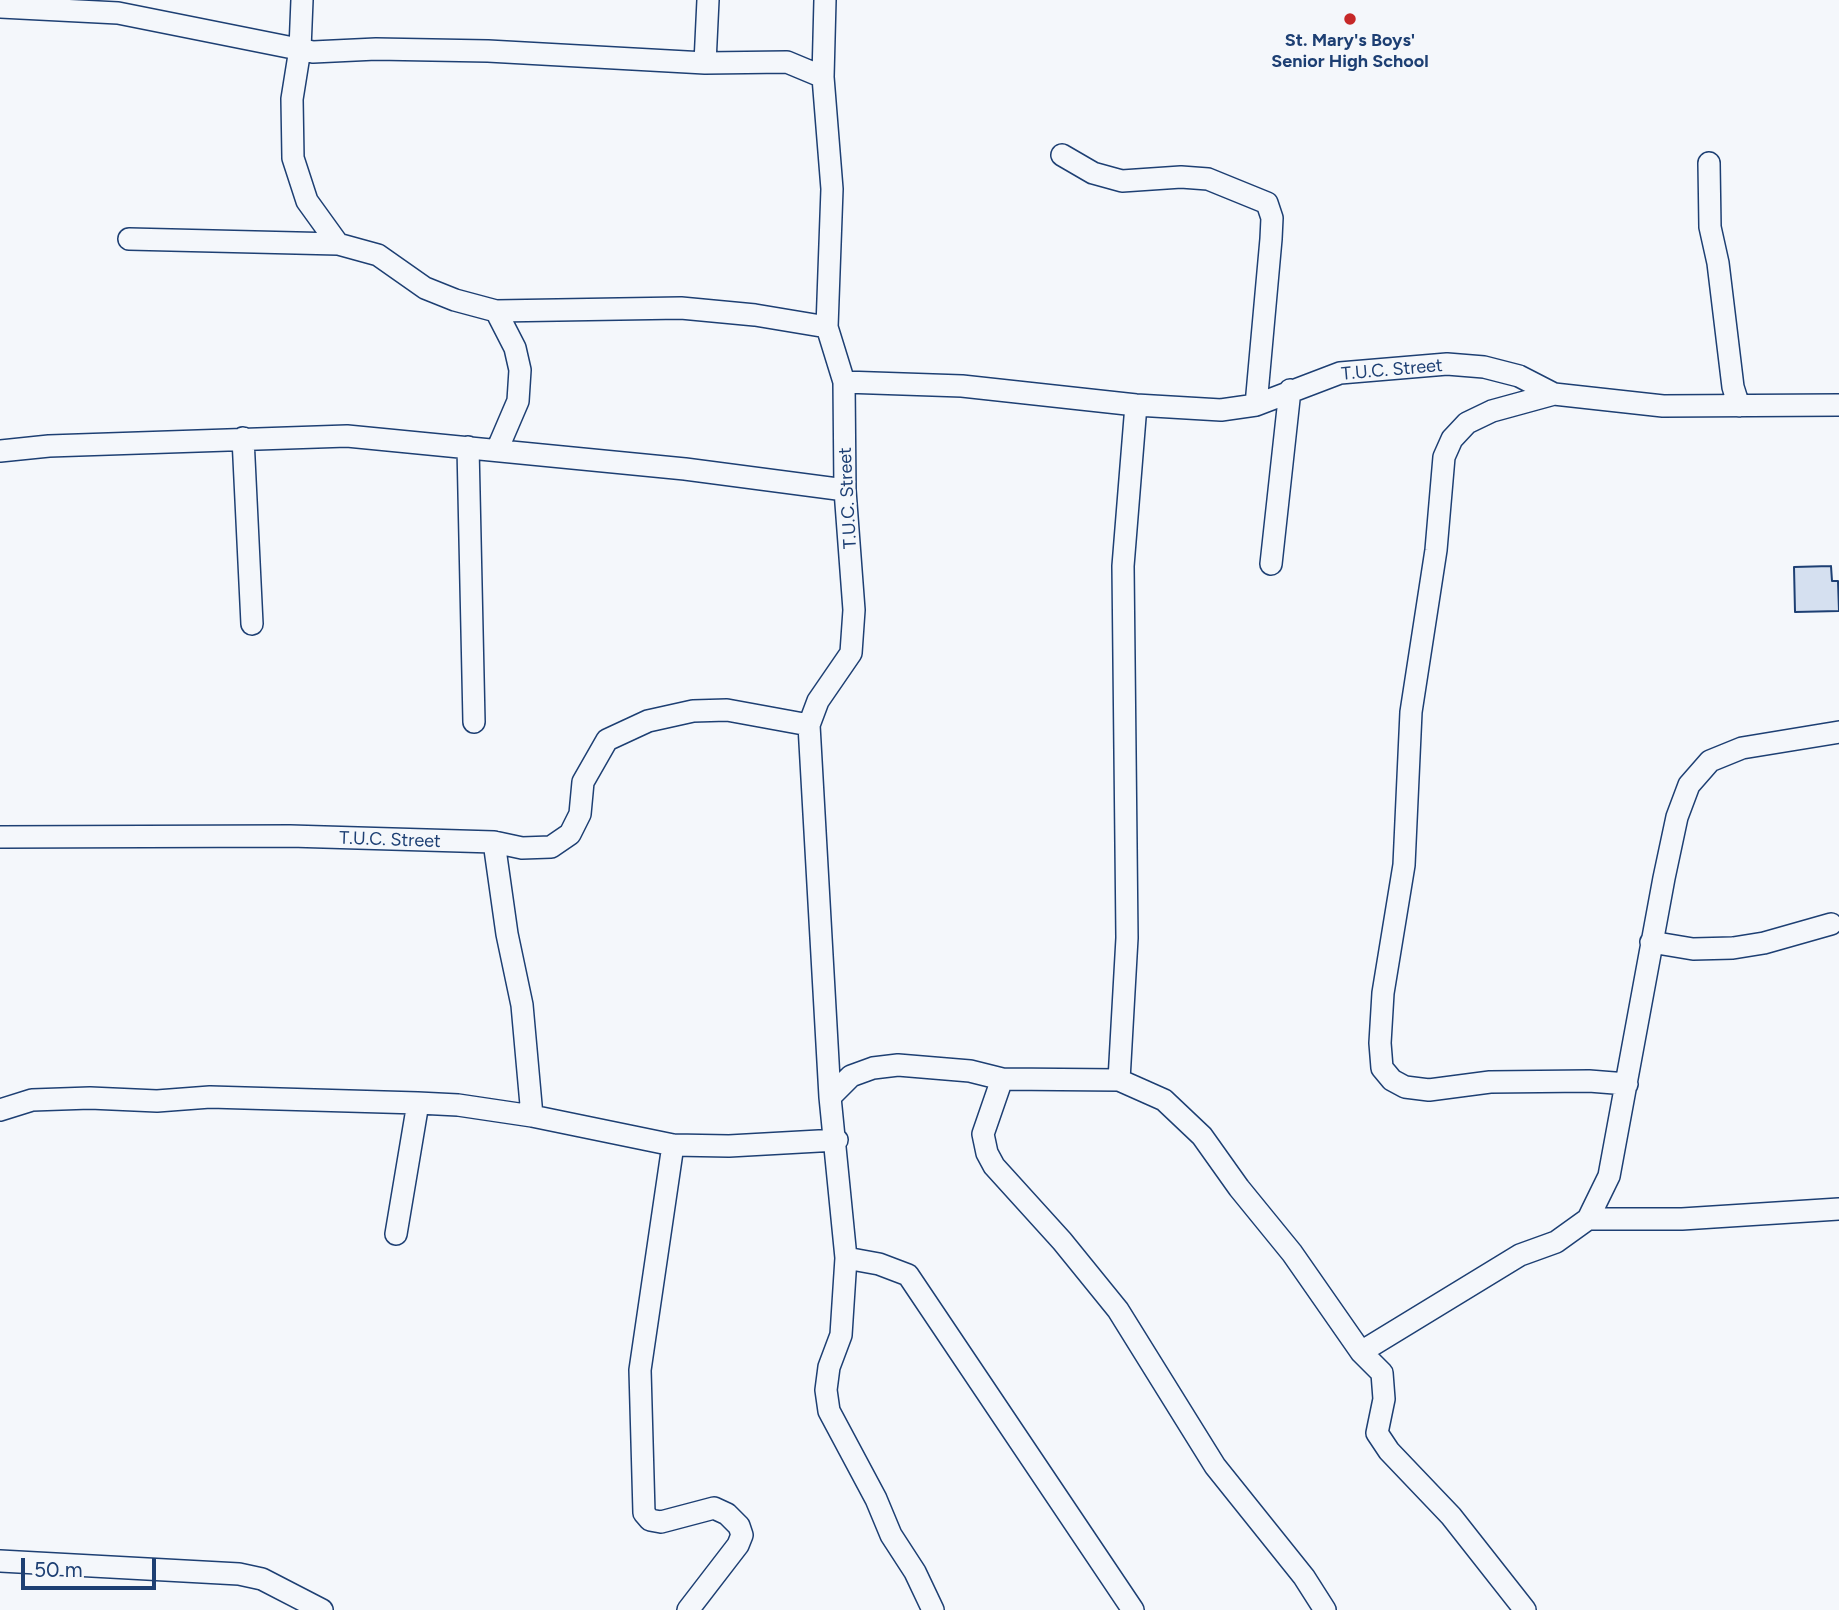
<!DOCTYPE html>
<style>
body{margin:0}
#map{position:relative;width:1839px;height:1610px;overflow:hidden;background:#f4f7fb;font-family:Figtree,sans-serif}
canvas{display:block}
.scale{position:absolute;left:21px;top:1558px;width:135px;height:32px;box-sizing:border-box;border:4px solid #1d3f73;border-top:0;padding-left:9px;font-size:21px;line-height:24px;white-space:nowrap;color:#1d3f73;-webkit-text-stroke:5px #f4f7fb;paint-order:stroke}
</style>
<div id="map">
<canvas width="1839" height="1610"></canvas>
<div class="scale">50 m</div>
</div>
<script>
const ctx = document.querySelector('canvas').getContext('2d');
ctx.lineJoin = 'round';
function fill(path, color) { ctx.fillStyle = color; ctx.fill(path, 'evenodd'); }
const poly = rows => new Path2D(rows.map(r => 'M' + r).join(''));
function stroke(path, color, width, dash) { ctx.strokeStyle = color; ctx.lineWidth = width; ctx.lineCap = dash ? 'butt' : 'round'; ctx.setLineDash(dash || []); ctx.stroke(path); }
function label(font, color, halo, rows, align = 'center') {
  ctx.font = font + ' Figtree,sans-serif'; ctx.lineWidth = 5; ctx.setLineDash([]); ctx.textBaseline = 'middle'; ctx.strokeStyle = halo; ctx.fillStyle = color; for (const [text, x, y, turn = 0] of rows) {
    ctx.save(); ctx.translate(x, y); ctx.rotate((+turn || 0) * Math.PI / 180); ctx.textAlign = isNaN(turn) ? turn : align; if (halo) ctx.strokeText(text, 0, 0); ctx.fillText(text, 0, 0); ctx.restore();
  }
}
const building = poly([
 [1831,566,1832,581,1838,581,1839,611,1795,612,1794,567,1831,566]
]);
const minor = poly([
 [302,0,300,49,292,99,293,158,307,201,338,244],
 [0,7,118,13,313,52,376,49,488,51,705,63,787,62,823,77],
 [705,63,708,0],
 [1062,155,1093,173,1122,181,1181,177,1208,179,1267,203,1272,218,1271,239,1256,405],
 [1709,163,1710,227,1718,263,1733,387,1739,406],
 [129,239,338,244,378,255,425,288,455,300,496,311,681,308,755,315,827,327],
 [496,311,515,348,520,370,518,401,497,450],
 [844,382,962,386,1136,405,1221,410,1256,405,1340,373,1447,364,1484,367,1519,376,1554,394,1663,406,1839,405],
 [1554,394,1492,411,1467,423,1452,439,1444,457,1436,550,1411,712,1404,865,1383,993,1380,1043,1382,1068,1392,1080,1405,1087,1429,1090,1490,1082,1589,1081,1627,1084],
 [243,438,252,624],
 [468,447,474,722],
 [0,451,49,446,347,436,685,469,845,490],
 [1271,564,1290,390],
 [809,725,830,1097,846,1258],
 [0,837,290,836,494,842,522,848,551,847,570,834,580,814,583,782,607,740,648,721,693,711,727,710,809,725,818,701,851,653,854,610,845,490,844,382,827,327,832,189,823,77,825,0],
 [494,842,507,934,522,1005,532,1116],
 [1651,942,1693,949,1733,948,1764,943,1831,924],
 [1002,1079,983,1134,987,1153,994,1166,1062,1241,1118,1310,1215,1466,1304,1577,1325,1610],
 [1119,1080,1127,938,1123,566,1136,405],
 [830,1097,851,1076,873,1068,898,1065,970,1071,1002,1079,1119,1080,1164,1100,1202,1136,1239,1188,1292,1253,1361,1352,1382,1373,1384,1399,1377,1433,1389,1451,1451,1516,1525,1610],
 [0,1110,32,1100,90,1098,157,1101,210,1097,418,1103,458,1105,532,1116,673,1145,729,1146,837,1140],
 [673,1145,640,1370,644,1513,650,1520,661,1522,714,1508,727,1514,739,1526,742,1535,738,1545,688,1610],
 [1588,1219,1682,1219,1839,1209],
 [396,1234,418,1103],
 [1361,1352,1520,1255,1556,1242,1588,1219,1609,1176,1664,878,1677,817,1689,785,1710,761,1742,748,1839,732],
 [0,1561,239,1574,262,1579,322,1610],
 [933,1610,915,1572,891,1535,876,1499,829,1411,826,1390,829,1367,841,1335,846,1258,879,1264,908,1275,1133,1610]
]);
const markers = [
 [1350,19,7,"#c62828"]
];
const poiNames = [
 ["St. Mary's Boys'",1350,41],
 ["Senior High School",1350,62]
];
const streetNames = [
 ["T.U.C. Street",1392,370,-5],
 ["T.U.C. Street",848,498,-93],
 ["T.U.C. Street",390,840,2]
];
fill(building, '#d5e0f0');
stroke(building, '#1d3f73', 2);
stroke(minor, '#1d3f73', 24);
stroke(minor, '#f4f7fb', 21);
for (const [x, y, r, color] of markers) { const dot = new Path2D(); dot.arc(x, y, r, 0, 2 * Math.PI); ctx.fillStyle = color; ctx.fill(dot); stroke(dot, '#f4f7fb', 2.5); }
label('bold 18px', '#1d3f73', '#f4f7fb', poiNames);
label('18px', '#1d3f73', '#f4f7fb', streetNames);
</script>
